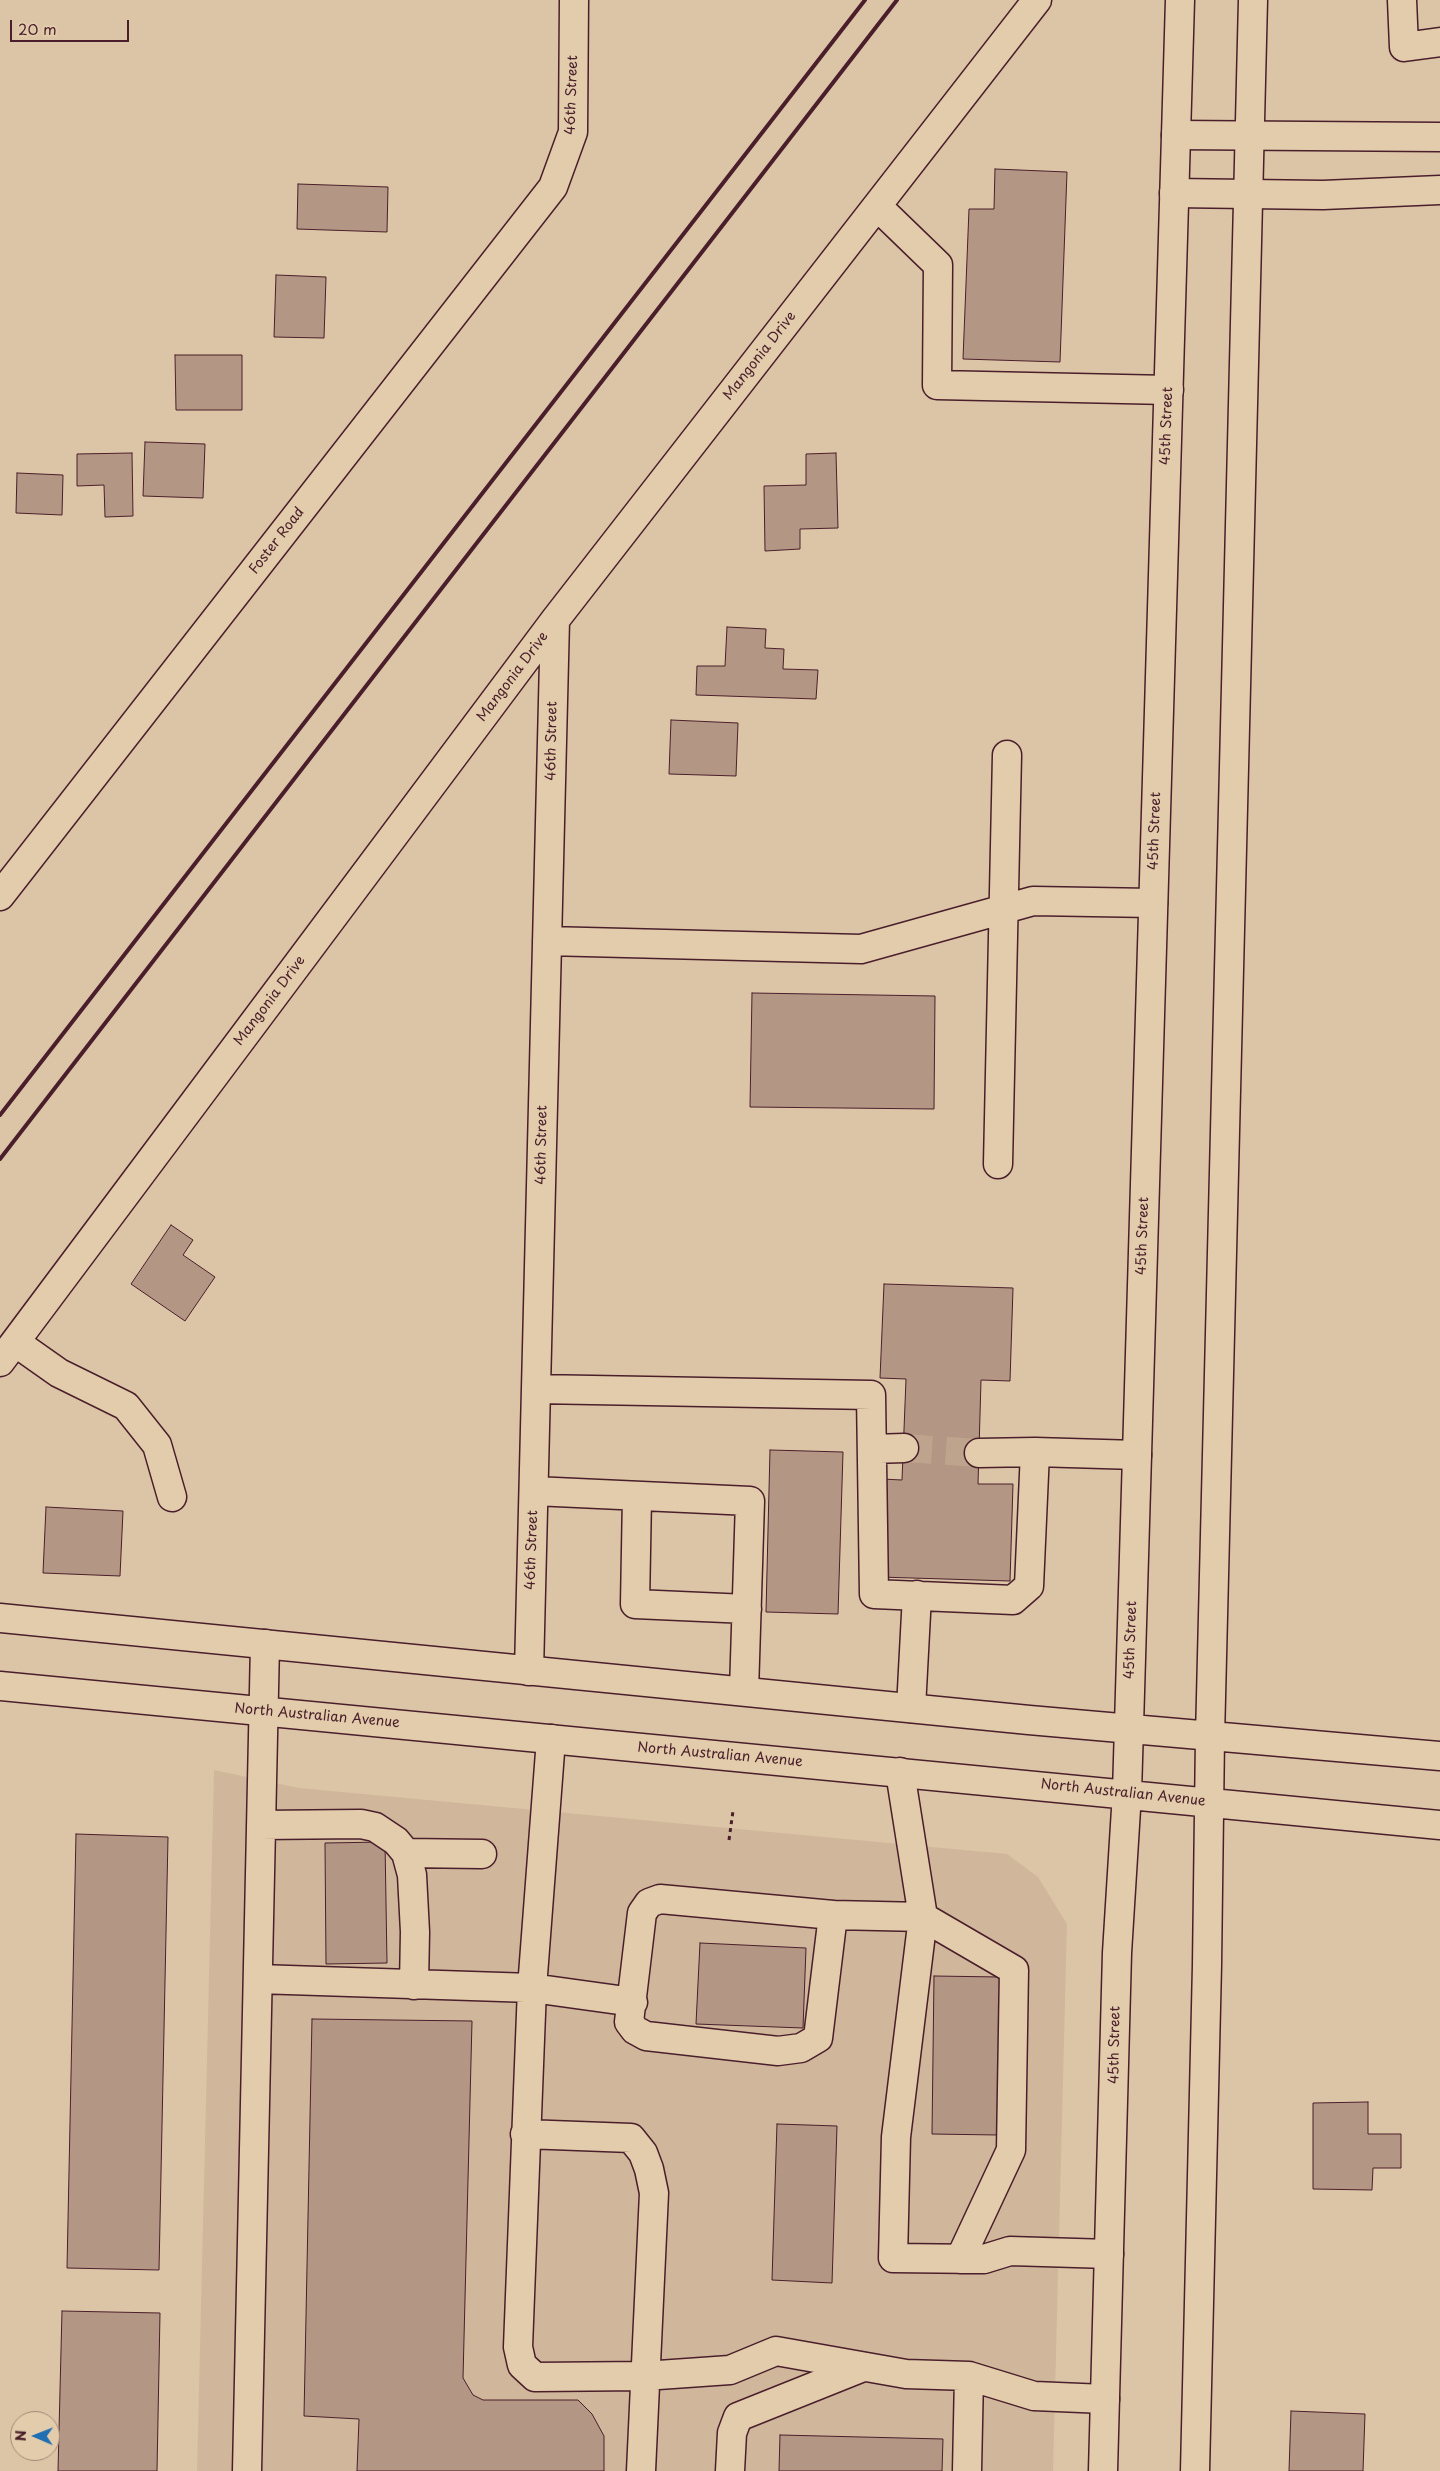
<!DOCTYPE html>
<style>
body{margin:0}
#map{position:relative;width:1440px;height:2471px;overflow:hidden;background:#dcc5a6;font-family:"Playpen Sans",sans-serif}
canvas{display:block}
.north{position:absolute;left:10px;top:2411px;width:50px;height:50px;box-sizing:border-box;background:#e2ccab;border:1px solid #a58778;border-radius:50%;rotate:271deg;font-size:14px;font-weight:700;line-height:20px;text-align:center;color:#4a1f2b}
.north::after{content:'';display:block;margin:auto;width:18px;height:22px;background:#1f6fb2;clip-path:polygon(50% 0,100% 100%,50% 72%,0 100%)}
.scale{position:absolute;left:10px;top:20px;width:119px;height:22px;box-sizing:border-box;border:2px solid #4a1f2b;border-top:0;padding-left:6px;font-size:15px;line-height:18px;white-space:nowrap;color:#4a1f2b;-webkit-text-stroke:4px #e2ccab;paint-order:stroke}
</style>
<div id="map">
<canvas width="1440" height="2471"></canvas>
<div class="north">N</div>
<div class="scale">20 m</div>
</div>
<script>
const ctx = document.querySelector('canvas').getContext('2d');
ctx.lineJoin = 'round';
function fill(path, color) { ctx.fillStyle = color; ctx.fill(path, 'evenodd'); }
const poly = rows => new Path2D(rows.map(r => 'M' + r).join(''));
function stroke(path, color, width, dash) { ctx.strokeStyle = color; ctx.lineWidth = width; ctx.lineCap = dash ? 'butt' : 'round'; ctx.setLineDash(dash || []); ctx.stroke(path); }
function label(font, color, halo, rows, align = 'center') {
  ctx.font = font + ' "Playpen Sans",sans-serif'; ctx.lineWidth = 4.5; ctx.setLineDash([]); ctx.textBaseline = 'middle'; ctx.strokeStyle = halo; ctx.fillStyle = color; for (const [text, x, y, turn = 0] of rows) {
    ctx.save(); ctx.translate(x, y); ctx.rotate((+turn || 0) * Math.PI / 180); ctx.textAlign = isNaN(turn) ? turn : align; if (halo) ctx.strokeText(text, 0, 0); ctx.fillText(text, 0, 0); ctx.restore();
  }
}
const built = poly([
 [214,1770,299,1788,1007,1854,1038,1877,1067,1924,1053,2471,197,2471]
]);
const building = poly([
 [995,169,1067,172,1060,362,963,359,969,209,994,209,995,169],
 [298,184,388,187,387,232,297,229,298,184],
 [276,275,326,277,324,338,274,337,276,275],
 [175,355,242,355,242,410,176,410,175,355],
 [145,442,205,444,203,498,143,496,145,442],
 [132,453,133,516,105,517,104,485,77,486,77,454,132,453],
 [836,453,838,528,800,529,800,549,765,551,764,486,806,485,806,454,836,453],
 [17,473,63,475,62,515,16,513,17,473],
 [727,627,766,629,765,648,784,649,783,669,818,670,816,699,696,695,697,666,725,666,727,627],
 [671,720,738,723,736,776,669,774,671,720],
 [752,993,935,996,934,1109,750,1107,752,993],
 [171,1225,193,1240,183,1255,215,1277,185,1321,131,1284,171,1225],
 [884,1284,1013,1288,1010,1381,981,1380,978,1484,1013,1484,1010,1581,879,1577,882,1479,902,1480,906,1379,880,1378,884,1284],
 [770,1450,843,1452,838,1614,766,1612,770,1450],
 [46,1507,123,1511,120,1576,43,1573,46,1507],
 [76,1834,168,1837,159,2270,67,2268,76,1834],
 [385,1842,387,1963,326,1964,325,1843,385,1842],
 [700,1943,806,1948,803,2028,696,2024,700,1943],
 [934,1976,1000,1977,998,2135,932,2134,934,1976],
 [312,2019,472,2021,463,2378,473,2395,483,2400,578,2400,592,2414,604,2436,604,2471,357,2471,359,2419,304,2416,312,2019],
 [1368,2102,1368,2134,1401,2134,1401,2168,1373,2168,1372,2190,1313,2189,1313,2103,1368,2102],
 [777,2124,837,2126,832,2283,772,2280,777,2124],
 [62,2311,160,2313,157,2471,58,2471,62,2311],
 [1291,2411,1365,2414,1363,2471,1289,2471,1291,2411],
 [780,2435,943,2439,942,2471,779,2471,780,2435]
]);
const minorTunnel = poly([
 [904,1448,979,1453]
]);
const path = poly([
 [729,1840,733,1811]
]);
const minor = poly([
 [1402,0,1404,47,1440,42],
 [1176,135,1440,137],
 [1174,193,1323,195,1440,190],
 [877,206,938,265,937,385,1169,390],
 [0,896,553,187,573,132,574,0],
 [547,941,861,949,1033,901,1153,903],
 [998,1164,1007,755],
 [15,1342,59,1373,126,1406,157,1445,172,1497],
 [0,1362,555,620,1037,0],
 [536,1389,871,1395,874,1594,1013,1600,1029,1586,1035,1452,1137,1455],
 [872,1449,904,1448],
 [979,1453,1035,1452],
 [534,1491,750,1501,744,1691],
 [637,1496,635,1604,747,1609],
 [529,1671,555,620],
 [911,1708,917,1595],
 [551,1739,532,1988,518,2347,522,2365,535,2377,644,2376,730,2370,776,2351,906,2374,969,2376,1034,2396,1105,2399],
 [261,1825,361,1824,375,1827,396,1841,406,1853,412,1875,415,1932,414,1985],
 [406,1853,482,1854],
 [833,1915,818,2038,801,2048,778,2051,646,2036,635,2030,629,2022,642,1913,649,1903,660,1899,833,1915,923,1917,900,1772],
 [258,1979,532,1988,633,2002],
 [525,2134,631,2138,643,2153,649,2169,654,2193,641,2471],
 [960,2259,1011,2150,1014,1970,923,1917,896,2137,893,2258,984,2259,1010,2251,1109,2254],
 [247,2471,265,1644],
 [730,2471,732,2433,738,2417,863,2367],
 [967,2471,969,2376]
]);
const major = poly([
 [0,1618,1029,1720,1440,1756],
 [0,1686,1440,1825],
 [1103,2471,1117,1953,1127,1793,1180,0],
 [1195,2471,1207,1965,1210,1737,1253,0]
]);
const rail = poly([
 [0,1115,865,0],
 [0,1159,897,0]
]);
const streetNames = [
 ["46th Street",572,95,-88],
 ["Mangonia Drive",760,356,-52],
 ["45th Street",1167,426,-88],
 ["Foster Road",277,541,-52],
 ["Mangonia Drive",513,677,-53],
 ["46th Street",552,741,-89],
 ["45th Street",1155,831,-88],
 ["Mangonia Drive",270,1001,-53],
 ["46th Street",542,1145,-89],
 ["45th Street",1143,1236,-88],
 ["46th Street",532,1550,-88],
 ["45th Street",1131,1640,-88],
 ["North Australian Avenue",317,1716,5],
 ["North Australian Avenue",720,1755,5],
 ["North Australian Avenue",1123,1793,6],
 ["45th Street",1115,2045,-89]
];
fill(built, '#d0b79c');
fill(building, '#b39683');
stroke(building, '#4a1f2b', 1);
stroke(minorTunnel, '#bfa48d', 28, [28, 14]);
stroke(minor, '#4a1f2b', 31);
stroke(major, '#4a1f2b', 31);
stroke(path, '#4a1f2b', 3, [4, 4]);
stroke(minor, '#e2ccab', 28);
stroke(major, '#e2ccab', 28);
stroke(rail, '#4a1f2b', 4);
label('14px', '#4a1f2b', '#e2ccab', streetNames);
</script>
